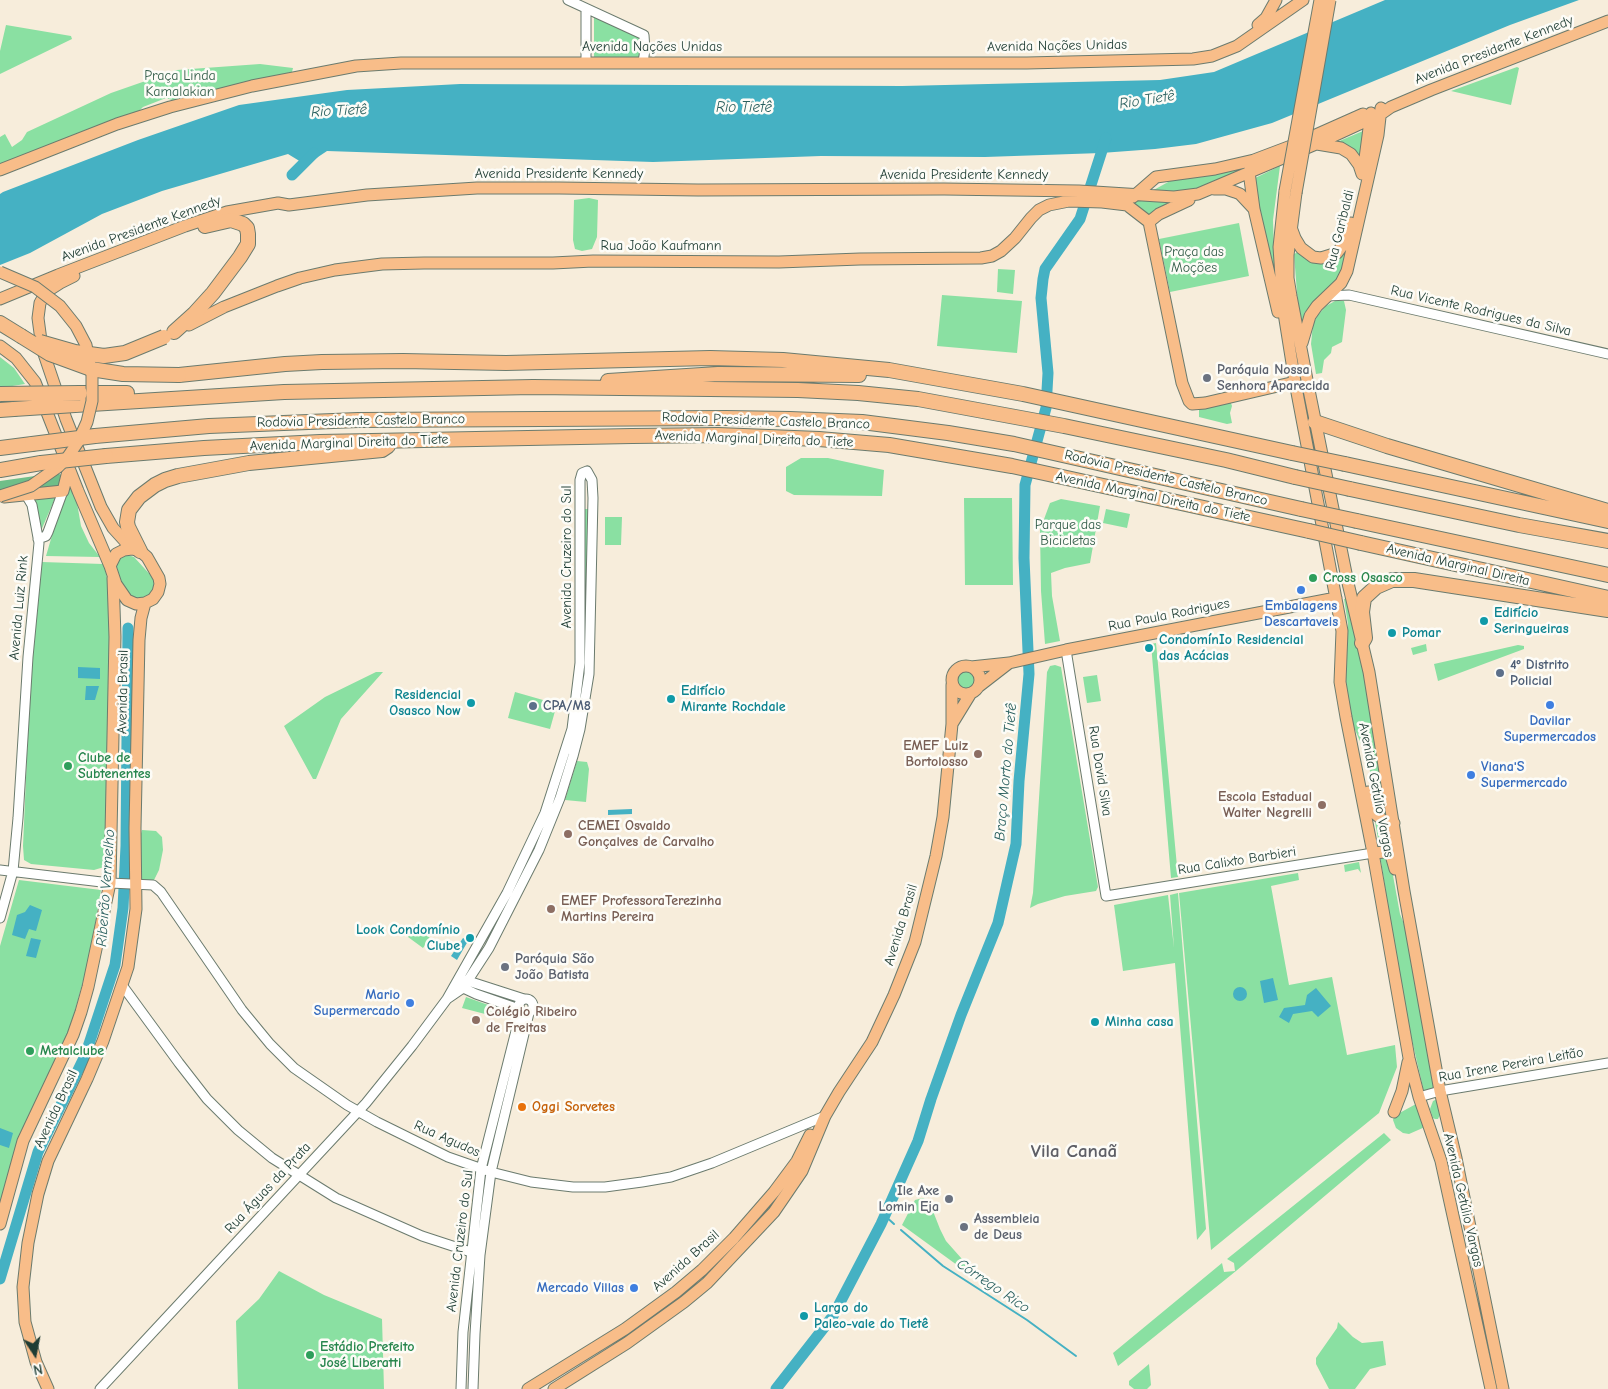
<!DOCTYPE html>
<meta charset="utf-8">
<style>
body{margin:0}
#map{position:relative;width:1608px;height:1389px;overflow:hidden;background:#f7eddb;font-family:"Comic Neue",sans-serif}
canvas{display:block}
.north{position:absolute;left:10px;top:1329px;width:50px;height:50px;-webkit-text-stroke:4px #fdfcf7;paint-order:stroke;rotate:169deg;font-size:14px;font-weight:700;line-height:20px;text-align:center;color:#1f3d34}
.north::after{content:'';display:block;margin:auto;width:18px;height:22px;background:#1f3d34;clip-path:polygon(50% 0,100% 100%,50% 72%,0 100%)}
</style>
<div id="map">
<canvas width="1608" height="1389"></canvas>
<div class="north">N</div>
</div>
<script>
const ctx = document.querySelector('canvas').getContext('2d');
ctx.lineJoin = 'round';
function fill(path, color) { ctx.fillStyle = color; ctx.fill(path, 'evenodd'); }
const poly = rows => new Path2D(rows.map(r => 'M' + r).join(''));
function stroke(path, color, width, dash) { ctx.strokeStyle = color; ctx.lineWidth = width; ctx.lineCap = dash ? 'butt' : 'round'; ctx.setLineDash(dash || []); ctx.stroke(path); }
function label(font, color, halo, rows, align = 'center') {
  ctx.font = font + ' "Comic Neue",sans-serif'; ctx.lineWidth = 5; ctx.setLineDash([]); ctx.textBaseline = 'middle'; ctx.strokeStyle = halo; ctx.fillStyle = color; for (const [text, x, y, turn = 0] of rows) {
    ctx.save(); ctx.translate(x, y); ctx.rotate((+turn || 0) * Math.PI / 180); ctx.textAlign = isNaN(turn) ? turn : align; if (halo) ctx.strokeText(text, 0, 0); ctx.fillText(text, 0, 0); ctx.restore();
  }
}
const green = poly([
 [594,13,644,35,643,62,594,62],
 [6,25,71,36,72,39,0,74,0,51],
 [260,64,293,68,292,72,175,101,166,98,143,107,136,114,0,166,0,137,5,134,12,147,22,140,27,132,111,93,177,70],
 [1517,67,1519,68,1511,105,1451,91],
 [1363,131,1364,132,1360,157,1337,142],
 [1280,166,1273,220,1275,279,1253,179],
 [1244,167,1243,172,1208,185,1176,194,1150,192,1170,181],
 [589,198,598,200,597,237,592,249,582,251,575,249,573,240,574,200],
 [1137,200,1172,202,1149,217,1132,203],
 [1239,223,1249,276,1170,292,1159,239],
 [1347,247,1346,261,1334,284,1304,313,1304,322,1301,322,1297,293,1294,254,1298,252,1311,262,1325,262,1335,260,1342,255],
 [998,269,1015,270,1013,294,997,292],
 [942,295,1022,301,1017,353,937,346],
 [1335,301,1344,301,1346,310,1342,342,1332,347,1331,353,1324,360,1322,373,1316,374,1311,344,1313,324,1318,315,1326,306],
 [0,357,14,368,25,384,0,388],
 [1230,400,1232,406,1230,413,1232,423,1227,424,1199,417,1199,410,1202,405],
 [801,458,828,458,884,470,882,496,794,495,786,491,786,467],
 [71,489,76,497,81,526,89,543,100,557,46,556,65,491],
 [56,496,40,533,32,500],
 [964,498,1012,498,1013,585,965,585],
 [1061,499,1100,506,1090,563,1065,568,1051,573,1052,596,1060,641,1045,644,1041,591,1040,530,1050,503],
 [585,509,588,509,587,618,584,618],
 [1106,509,1130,514,1127,528,1103,523],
 [605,517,622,517,621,545,605,545],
 [128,555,134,557,155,580,154,595,135,601,122,587,116,564,122,556],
 [42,562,103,564,105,565,108,585,111,612,108,852,104,867,94,870,31,864,24,860,23,846,30,686],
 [1348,598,1369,690,1388,812,1386,815,1382,816,1377,811,1368,760,1353,725,1344,670,1348,624,1344,599],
 [1156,643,1178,877,1171,878,1151,644],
 [1426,644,1427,651,1413,655,1411,648],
 [1518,645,1524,646,1524,649,1438,681,1434,664],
 [1055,665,1061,667,1098,887,1096,891,1065,896,1038,904,1030,908,1033,893,1047,672,1050,666],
 '956 681a10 10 0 1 1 20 0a10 10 0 1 1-20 0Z',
 [376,672,383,672,341,719,316,779,313,779,284,726,325,697],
 [1097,675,1101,701,1087,703,1083,677],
 [515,692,557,704,550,729,508,718],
 [577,761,587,762,589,769,586,802,565,800],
 [1375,822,1382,826,1389,826,1393,848,1387,844,1379,844],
 [142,830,156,831,162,837,163,850,159,870,154,880,142,881,139,876,140,837],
 [1380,855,1386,856,1392,870,1400,914,1406,929,1435,1088,1424,1092,1411,1036,1392,932],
 [1359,862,1361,873,1358,869,1345,872,1344,865],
 [1298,873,1299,880,1271,886,1289,985,1332,977,1347,1055,1395,1045,1397,1067,1379,1113,1211,1250,1179,893],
 [19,880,101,890,90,955,69,1033,23,1128,14,1152,0,1205,0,946],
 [1178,893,1206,1229,1197,1240,1175,963,1123,971,1114,905,1168,895,1174,948,1170,895],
 [416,927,430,938,423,948,408,937],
 [466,997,508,1012,506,1017,487,1010,485,1014,462,1008],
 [1437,1099,1441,1112,1438,1119,1435,1119,1433,1118,1430,1109,1433,1101],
 [1416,1104,1425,1127,1409,1134,1403,1133,1396,1128,1393,1120,1394,1116],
 [1384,1133,1391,1140,1236,1271,1118,1366,1113,1353,1222,1263,1224,1272,1235,1271,1234,1263,1227,1259],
 [923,1198,929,1201,940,1229,946,1241,970,1268,968,1273,902,1225,915,1200],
 [279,1271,324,1295,382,1319,384,1389,238,1389,236,1321,259,1299],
 [1338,1322,1353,1337,1362,1343,1383,1341,1386,1365,1370,1369,1355,1389,1329,1389,1316,1364,1316,1358,1337,1328],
 [1149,1364,1151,1385,1147,1389,1134,1389,1129,1385,1129,1381]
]);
const forest = poly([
 [56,473,62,475,60,486,0,495,0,481]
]);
const water = poly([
 [1385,0,1579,0,1510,25,1272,123,1196,144,1155,149,1101,153,985,157,821,156,653,162,327,151,306,165,288,154,162,191,102,214,30,253,0,265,0,194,3,192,138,140,239,105,347,90,460,84,902,86,1160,80,1214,72],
 [78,667,100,668,100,679,78,678],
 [86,686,99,686,95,700,85,700],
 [632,809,632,814,608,815,608,810],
 [30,905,42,910,36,931,29,929,25,939,12,935,17,915,25,912],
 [31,938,41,940,36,958,26,956],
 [463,938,468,941,457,960,451,956],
 [1273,978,1278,1000,1264,1003,1260,981],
 '1233 994a7 7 0 1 1 14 0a7 7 0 1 1-14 0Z',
 [1316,988,1331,1006,1318,1017,1312,1011,1293,1014,1289,1023,1279,1017,1284,1008,1305,1005,1307,995],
 [0,1128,13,1133,9,1148,0,1145]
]);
const stream = poly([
 [884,1215,894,1224],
 [901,1230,943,1266,1027,1320,1076,1356]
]);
const river = poly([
 [292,175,314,153],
 [0,1279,38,1152,85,1056,115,965,123,908,126,846,128,628],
 [776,1389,833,1316,881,1224,918,1141,931,1099,961,1015,998,923,1016,844,1019,781,1029,674,1024,558,1025,485,1046,408,1048,373,1041,298,1043,279,1045,269,1080,219,1106,138]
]);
const minor = poly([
 [568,0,644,35,645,50,643,62],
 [586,62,586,9],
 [1327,296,1349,295,1608,354],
 [38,539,46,536,48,532,63,491],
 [1066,650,1106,896,1373,853],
 [0,870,110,883,153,885,161,892,242,1010,270,1044,294,1068,347,1105,377,1122,448,1157,491,1172,531,1182,573,1187,605,1187,642,1182,671,1177,712,1163,825,1116],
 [0,918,13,871,18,818,28,657,39,543,32,505,26,495],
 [465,980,524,999],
 [122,985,179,1063,207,1099,238,1130,272,1158,336,1198,422,1236,480,1255],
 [459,986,476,994,519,1009],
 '519 1006a7 7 0 1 1 14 0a7 7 0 1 1-14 0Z',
 [1419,1097,1440,1091,1608,1063],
 [100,1389,366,1103,412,1046,447,999,507,893,545,813,572,729,580,663,580,480,582,473,587,471,592,480,593,498,589,674,580,729,573,756,560,798,539,850,489,948,463,988,447,999],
 [461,1389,463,1332,481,1169,521,1011],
 [473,1389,475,1334,480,1255,491,1172,529,1013]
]);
const major = poly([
 [1258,25,1266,18,1276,0],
 [1317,144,1341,148,1351,154,1359,165,1362,174],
 [1364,166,1371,113],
 [1251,167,1249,172,1254,209,1278,312],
 [0,170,117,124,170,107,252,86,356,66,401,63,1027,63,1193,59,1212,56,1237,46,1303,0],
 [1214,189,1226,189,1235,192,1240,194,1254,209],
 [1285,191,1279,247,1283,307,1295,382,1340,620,1342,631,1340,682,1346,717,1373,853,1409,1058,1419,1097,1441,1161,1491,1389],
 [1296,193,1288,255,1288,278,1291,296,1308,385,1348,583,1369,672,1404,891,1440,1091,1456,1158,1503,1389],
 [1133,197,1156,177,1215,169,1254,160,1291,146,1363,114],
 [1149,222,1159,214,1189,200],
 [1292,230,1295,238,1301,248,1313,257,1321,258,1337,253,1343,245,1348,236,1351,223],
 [74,276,60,283,46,292,40,303,38,318,42,348,66,419,101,507,113,528,132,549],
 [0,299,58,275,185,226,227,212,278,203,289,205,367,195,477,188,559,188,698,190,944,189,1079,191,1174,197,1198,194,1316,144,1381,114,1391,107,1431,90,1608,21],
 [189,325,224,307,277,286,300,278,335,270,382,264,424,263,553,263,593,261,779,262,860,259,981,258,992,256,1001,251,1015,238,1031,218,1039,210,1049,205,1069,201,1102,202,1127,205,1149,222,1182,383,1189,401,1192,404,1205,403,1295,382],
 [1302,343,1310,316,1317,306,1341,283,1347,271,1378,135,1381,108],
 [0,346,16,358,35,382,78,491,110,566],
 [4,497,63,491,69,467],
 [132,549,140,551,147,557,159,578,160,584,158,592,153,599,145,603,136,604,127,600,116,584,110,566,116,554,124,550,132,549],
 '952 680a14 14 0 1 1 28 0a14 14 0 1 1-28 0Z',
 [971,667,1009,663,1066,650,1336,598],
 [978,687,1009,663],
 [952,724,971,693],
 [1368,792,1374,813,1384,821,1394,823],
 [1373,853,1385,852,1391,855,1395,869],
 [1394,1112,1402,1091,1408,1062],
 [0,1224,23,1141,73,1035,81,1012,88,987,110,883,115,637,113,578],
 [48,1389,36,1362,25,1322,23,1287,28,1243,38,1194,48,1161,87,1079,103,1041,128,967,136,909,135,828,139,640,141,618,145,603],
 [528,1389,625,1329,676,1292,702,1270,734,1238,774,1192,797,1161,810,1135],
 [554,1389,627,1343,684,1302,707,1283,774,1212,802,1171,825,1116,839,1092,872,1042,894,995,915,942,936,856,943,817,952,724,952,685]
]);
const highway = poly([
 [0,323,21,336],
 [174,332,194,314,213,293,240,257,248,244,248,234,247,228,243,224,231,220,205,226],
 [179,375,285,364,322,362,403,361,506,363,710,358,783,360,889,370,1023,394,1292,453],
 [608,381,718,374,859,375],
 [80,393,127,393],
 [75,405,284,392,533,387,798,390,858,393,918,399,1064,426,1226,460,1295,477],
 [0,410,14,409],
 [1315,422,1387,446,1608,511],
 [95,436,209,426,358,420,726,418,790,419,862,422,948,433,1014,444,1301,509],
 [0,448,32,444],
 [106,456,204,448,320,442,632,436,718,435,819,439,889,445,1012,466,1309,531],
 [1345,464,1608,521],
 [0,470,41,463],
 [1350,489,1519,525,1608,541],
 [1357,521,1608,575],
 [1361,543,1608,598],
 [140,551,128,527,127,522,129,510,139,497,155,485,165,480,178,476,249,463,382,450,388,446],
 [1362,643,1365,638,1362,612,1364,598,1376,587,1392,580,1414,580,1608,610]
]);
const majorBridge = poly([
 [1285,191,1320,0],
 [1296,193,1330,0],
 [0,272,35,287,60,306,76,326,86,345,92,375,92,401,87,422,78,442,67,458,58,467,31,486,0,496]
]);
const highwayBridge = poly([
 [21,336,50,354,91,369,123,374,179,375],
 [40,342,75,352,104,356,125,353,164,337],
 [0,394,80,393],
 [14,409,75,405],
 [32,444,95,436],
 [1292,453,1345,464],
 [41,463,106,456],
 [1295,477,1350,489],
 [1301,509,1357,521],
 [1309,531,1361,543]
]);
const markers = [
 [1207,378,5,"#6b7280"],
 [1313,578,5,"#2e9e5b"],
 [1301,590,5,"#3f7fe0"],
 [1484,621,5,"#0f9aa8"],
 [1392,633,5,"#0f9aa8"],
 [1149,648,5,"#0f9aa8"],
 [1500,673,5,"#5c6f8a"],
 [671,699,5,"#0f9aa8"],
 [471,703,5,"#0f9aa8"],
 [1550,705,5,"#3f7fe0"],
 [533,706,5,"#5c6f8a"],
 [978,754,5,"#8d6e63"],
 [68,766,5,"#2e9e5b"],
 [1471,775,5,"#3f7fe0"],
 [1322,805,5,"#8d6e63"],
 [568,834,5,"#8d6e63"],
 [551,909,5,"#8d6e63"],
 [470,938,5,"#0f9aa8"],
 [505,967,5,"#6b7280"],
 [410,1003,5,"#3f7fe0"],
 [476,1020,5,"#8d6e63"],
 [1095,1022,5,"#0f9aa8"],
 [30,1051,5,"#2e9e5b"],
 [522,1107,5,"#e8710a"],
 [949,1199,5,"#6b7280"],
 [964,1227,5,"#6b7280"],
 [634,1288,5,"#3f7fe0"],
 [804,1316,5,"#0f9aa8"],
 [310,1355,5,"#2e9e5b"]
];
const streetNames = [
 ["Avenida Nações Unidas",1057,46,-1],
 ["Avenida Nações Unidas",652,47],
 ["Avenida Presidente Kennedy",1494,50,-21],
 ["Avenida Presidente Kennedy",559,174],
 ["Avenida Presidente Kennedy",964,175],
 ["Avenida Presidente Kennedy",141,229,-20],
 ["Rua Garibaldi",1340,230,-76],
 ["Rua João Kaufmann",661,246],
 ["Rua Vicente Rodrigues da Silva",1481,311,13],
 ["Rodovia Presidente Castelo Branco",361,421,-1],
 ["Rodovia Presidente Castelo Branco",766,421,2],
 ["Avenida Marginal Direita do Tiete",754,439,2],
 ["Avenida Marginal Direita do Tiete",349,443,-2],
 ["Rodovia Presidente Castelo Branco",1166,478,13],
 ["Avenida Marginal Direita do Tiete",1153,497,12],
 ["Avenida Cruzeiro do Sul",567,557,-90],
 ["Avenida Marginal Direita",1458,565,13],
 ["Avenida Luiz Rink",19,608,-85],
 ["Rua Paula Rodrigues",1169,615,-11],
 ["Avenida Brasil",123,692,-89],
 ["Rua David Silva",1100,771,81],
 ["Avenida Getúlio Vargas",1376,790,79],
 ["Rua Calixto Barbieri",1237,861,-9],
 ["Avenida Brasil",901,925,-73],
 ["Rua Irene Pereira Leitão",1511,1065,-10],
 ["Avenida Brasil",56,1109,-65],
 ["Rua Agudos",447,1139,24],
 ["Rua Águas da Prata",268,1188,-47],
 ["Avenida Getúlio Vargas",1463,1200,77],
 ["Avenida Cruzeiro do Sul",460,1241,-83],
 ["Avenida Brasil",686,1261,-42]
];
const parkNames = [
 ["Praça Linda",180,76],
 ["Kamalakian",180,92],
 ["Praça das",1194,252],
 ["Moções",1194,268],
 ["Parque das",1068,525],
 ["Bicicletas",1068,541]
];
const worshipNames = [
 ["Paróquia Nossa",1217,370],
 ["Senhora Aparecida",1217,386],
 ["Paróquia São",515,959],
 ["João Batista",515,975],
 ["Ile Axe",939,1191,"right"],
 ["Lomin Eja",939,1207,"right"],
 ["Assembleia",974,1219],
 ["de Deus",974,1235]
];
const leisureNames = [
 ["Cross Osasco",1323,578],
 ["Clube de",78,758],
 ["Subtenentes",78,774],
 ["Metalclube",40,1051],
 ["Estádio Prefeito",320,1347],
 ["José Liberatti",320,1363]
];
const shopNames = [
 ["Embalagens",1301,606],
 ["Descartaveis",1301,622],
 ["Davilar",1550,721],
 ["Supermercados",1550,737],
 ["Viana'S",1481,767,"left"],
 ["Supermercado",1481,783,"left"],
 ["Mario",400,995,"right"],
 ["Supermercado",400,1011,"right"],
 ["Mercado Villas",624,1288,"right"]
];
const cultureNames = [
 ["Edifício",1494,613],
 ["Seringueiras",1494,629],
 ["Pomar",1402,633],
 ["CondomínIo Residencial",1159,640],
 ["das Acácias",1159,656],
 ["Edifício",681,691],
 ["Mirante Rochdale",681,707],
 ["Residencial",461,695,"right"],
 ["Osasco Now",461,711,"right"],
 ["Look Condomínio",460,930,"right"],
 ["Clube",460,946,"right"],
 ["Minha casa",1105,1022],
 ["Largo do",814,1308],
 ["Paleo-vale do Tietê",814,1324]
];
const serviceNames = [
 ["4º Distrito",1510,665],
 ["Policial",1510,681],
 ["CPA/M8",543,706]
];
const educationNames = [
 ["EMEF Luiz",968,746,"right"],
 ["Bortolosso",968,762,"right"],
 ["Escola Estadual",1312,797,"right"],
 ["Walter Negrelli",1312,813,"right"],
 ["CEMEI Osvaldo",578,826],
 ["Gonçalves de Carvalho",578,842],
 ["EMEF ProfessoraTerezinha",561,901],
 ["Martins Pereira",561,917],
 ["Colégio Ribeiro",486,1012],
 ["de Freitas",486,1028]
];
const foodNames = [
 ["Oggi Sorvetes",532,1107]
];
const waterNames = [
 ["Rio Tietê",1147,100,-9],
 ["Rio Tietê",744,108],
 ["Rio Tietê",339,111,-3],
 ["Braço Morto do Tietê",1006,772,-85],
 ["Ribeirão Vermelho",106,888,-86],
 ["Córrego Rico",993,1286,34]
];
const districtNames = [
 ["Vila Canaã",1074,1152]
];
fill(green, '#8ae0a2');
fill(forest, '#6fbe88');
fill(water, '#45b1c3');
stroke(stream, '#45b1c3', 2);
stroke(river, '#45b1c3', 11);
stroke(minor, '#6b7b6e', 11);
stroke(major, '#6b7b6e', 13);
stroke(highway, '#6b7b6e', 16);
stroke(minor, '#fff', 9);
stroke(major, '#f8bd89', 11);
stroke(highway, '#f8bd89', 14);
stroke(majorBridge, '#6b7b6e', 13, []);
stroke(highwayBridge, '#6b7b6e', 16, []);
stroke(majorBridge, '#f8bd89', 11);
stroke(highwayBridge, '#f8bd89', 14);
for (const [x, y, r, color] of markers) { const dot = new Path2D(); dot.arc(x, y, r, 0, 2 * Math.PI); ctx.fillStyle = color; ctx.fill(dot); stroke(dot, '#fdfcf7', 2); }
label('14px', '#1f3d34', '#fdfcf7', streetNames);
label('14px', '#345e4a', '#fdfcf7', parkNames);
label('bold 14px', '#5b616d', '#fdfcf7', worshipNames, 'left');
label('bold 14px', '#27864d', '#fdfcf7', leisureNames, 'left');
label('bold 14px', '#366cbe', '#fdfcf7', shopNames);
label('bold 14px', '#0d838f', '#fdfcf7', cultureNames, 'left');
label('bold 14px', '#4e5e75', '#fdfcf7', serviceNames, 'left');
label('bold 14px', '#785e54', '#fdfcf7', educationNames, 'left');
label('bold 14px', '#c56008', '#fdfcf7', foodNames, 'left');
label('italic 15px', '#2a605f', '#fdfcf7', waterNames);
label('bold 19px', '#5e5f66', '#fdfcf7', districtNames);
</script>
